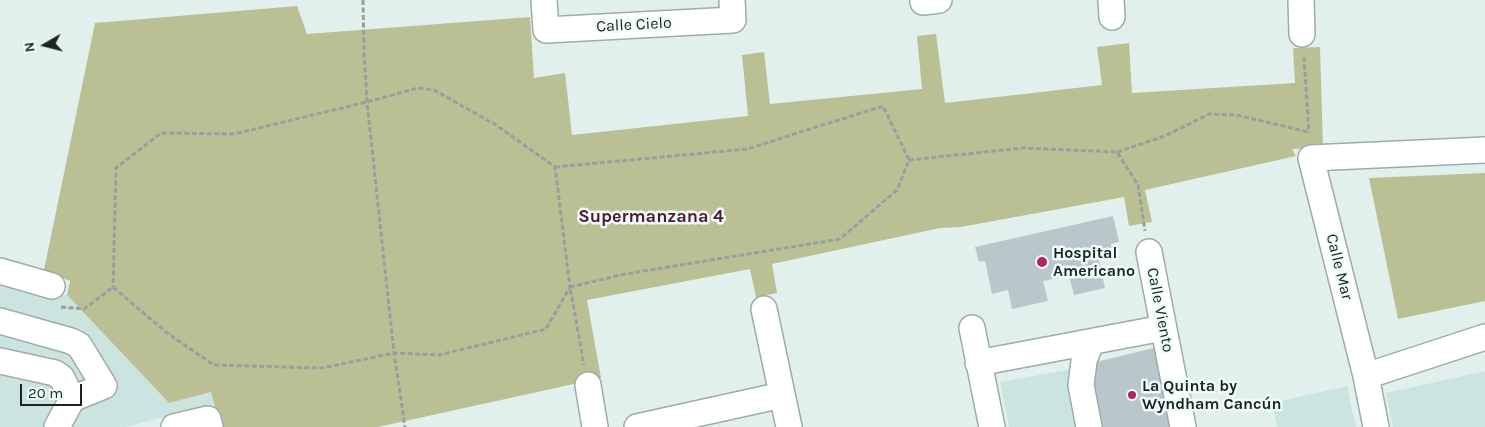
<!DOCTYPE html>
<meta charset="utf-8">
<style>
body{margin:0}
#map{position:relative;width:1485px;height:427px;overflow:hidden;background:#e2f0ed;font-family:Karla,sans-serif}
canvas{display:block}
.north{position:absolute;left:20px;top:20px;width:50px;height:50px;-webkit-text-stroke:4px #effdfa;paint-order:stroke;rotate:262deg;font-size:14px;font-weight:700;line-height:20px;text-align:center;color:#1e2322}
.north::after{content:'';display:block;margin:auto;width:18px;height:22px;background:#1e2322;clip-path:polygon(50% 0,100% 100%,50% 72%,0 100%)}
.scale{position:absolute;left:20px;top:384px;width:62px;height:22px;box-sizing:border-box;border:2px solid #1e2322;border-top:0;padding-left:6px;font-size:15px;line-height:18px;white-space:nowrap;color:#1e2322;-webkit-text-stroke:4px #effdfa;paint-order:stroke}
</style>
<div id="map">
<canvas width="1485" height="427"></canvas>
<div class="north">N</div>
<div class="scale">20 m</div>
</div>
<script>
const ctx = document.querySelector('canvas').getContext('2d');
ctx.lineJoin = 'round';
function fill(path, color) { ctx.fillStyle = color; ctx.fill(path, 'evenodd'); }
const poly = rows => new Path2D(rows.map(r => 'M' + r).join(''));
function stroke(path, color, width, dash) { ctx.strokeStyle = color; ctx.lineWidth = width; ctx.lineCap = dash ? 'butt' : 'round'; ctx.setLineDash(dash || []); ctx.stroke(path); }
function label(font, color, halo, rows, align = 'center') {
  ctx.font = font + ' Karla,sans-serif'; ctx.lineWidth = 5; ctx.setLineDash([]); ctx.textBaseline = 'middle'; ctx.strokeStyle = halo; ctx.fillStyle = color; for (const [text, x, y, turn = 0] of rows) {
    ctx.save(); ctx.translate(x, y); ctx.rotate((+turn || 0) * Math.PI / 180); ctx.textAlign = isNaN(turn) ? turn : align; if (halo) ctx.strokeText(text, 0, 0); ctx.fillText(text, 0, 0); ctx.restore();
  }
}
const built = poly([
 [0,283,67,295,169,403,211,392,214,404,125,427,0,427],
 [1150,355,1166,427,1009,427,1000,382],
 [1485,371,1485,427,1393,427,1386,393],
 [1347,386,1356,427,1277,427,1272,403]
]);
const green = poly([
 [297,6,307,34,530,17,534,78,565,73,572,135,748,116,742,55,764,52,770,104,922,89,917,36,936,34,945,103,1102,85,1097,47,1129,43,1132,93,1295,83,1293,48,1320,47,1323,148,1292,149,1296,156,1145,190,1152,222,1129,226,1124,197,961,227,940,228,772,264,777,293,756,297,750,269,587,300,601,378,378,427,220,427,211,392,169,403,67,295,70,281,44,270,95,23],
 [1485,173,1485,301,1398,319,1369,178]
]);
const building = poly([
 [1113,216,1119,242,1111,244,1112,248,1097,252,1105,288,1074,295,1069,276,1043,281,1048,301,1012,309,1008,290,992,294,985,261,979,262,975,247],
 [1158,347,1176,427,1101,427,1088,364]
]);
const path = poly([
 [363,0,364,50,367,102,394,353,405,427],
 [1304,57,1309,133],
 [1117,152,1165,136,1209,114,1236,115,1309,132],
 [909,160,1023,148,1117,152,1138,185,1145,231],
 [555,167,747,149,883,106,909,160,897,190,840,239,625,274,570,287,584,365],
 [61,307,84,309,113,287,167,333,214,365,322,368,394,353,439,355,546,329,570,287,555,167,496,125,434,90,418,88,367,102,234,134,161,133,116,168,113,287]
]);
const minor = poly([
 [544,0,546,30,733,20,732,0],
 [923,0,923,2,939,0],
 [1111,0,1112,17],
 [1301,0,1302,34],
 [1149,252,1183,427],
 [0,271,52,286],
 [764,309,789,427],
 [0,321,71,341,79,345,104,386,72,399,57,427],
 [972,328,992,427],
 [0,361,55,373,62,378,72,399],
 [978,363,1163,328],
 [1366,376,1485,337],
 [588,385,595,427],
 [174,427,208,419,210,427],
 [637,427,782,395],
 [1089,427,1081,385,1084,361,1091,342],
 [1376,427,1366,376,1311,158,1485,150]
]);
const markers = [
 [1042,262,6,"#af2564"],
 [1132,395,5,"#af2564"]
];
const streetNames = [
 ["Calle Cielo",634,25,-3],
 ["Calle Mar",1339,267,76],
 ["Calle Viento",1160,310,79]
];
const poiNames = [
 ["Hospital",1053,253],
 ["Americano",1053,271],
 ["La Quinta by",1142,386],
 ["Wyndham Cancún",1142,404]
];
const neighbourhoodNames = [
 ["Supermanzana 4",651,217]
];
fill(built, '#cce4e0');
fill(green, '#bac094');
fill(building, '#b9c6ca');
stroke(minor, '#9eaca9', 28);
stroke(path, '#96a19f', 3, [5, 2.5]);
stroke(minor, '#fff', 25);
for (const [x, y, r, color] of markers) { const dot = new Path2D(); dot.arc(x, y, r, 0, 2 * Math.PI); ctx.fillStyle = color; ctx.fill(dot); stroke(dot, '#effdfa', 2); }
label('16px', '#1e2322', '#effdfa', streetNames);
label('bold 16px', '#1e2322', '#effdfa', poiNames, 'left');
label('bold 18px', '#561531', '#effdfa', neighbourhoodNames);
</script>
